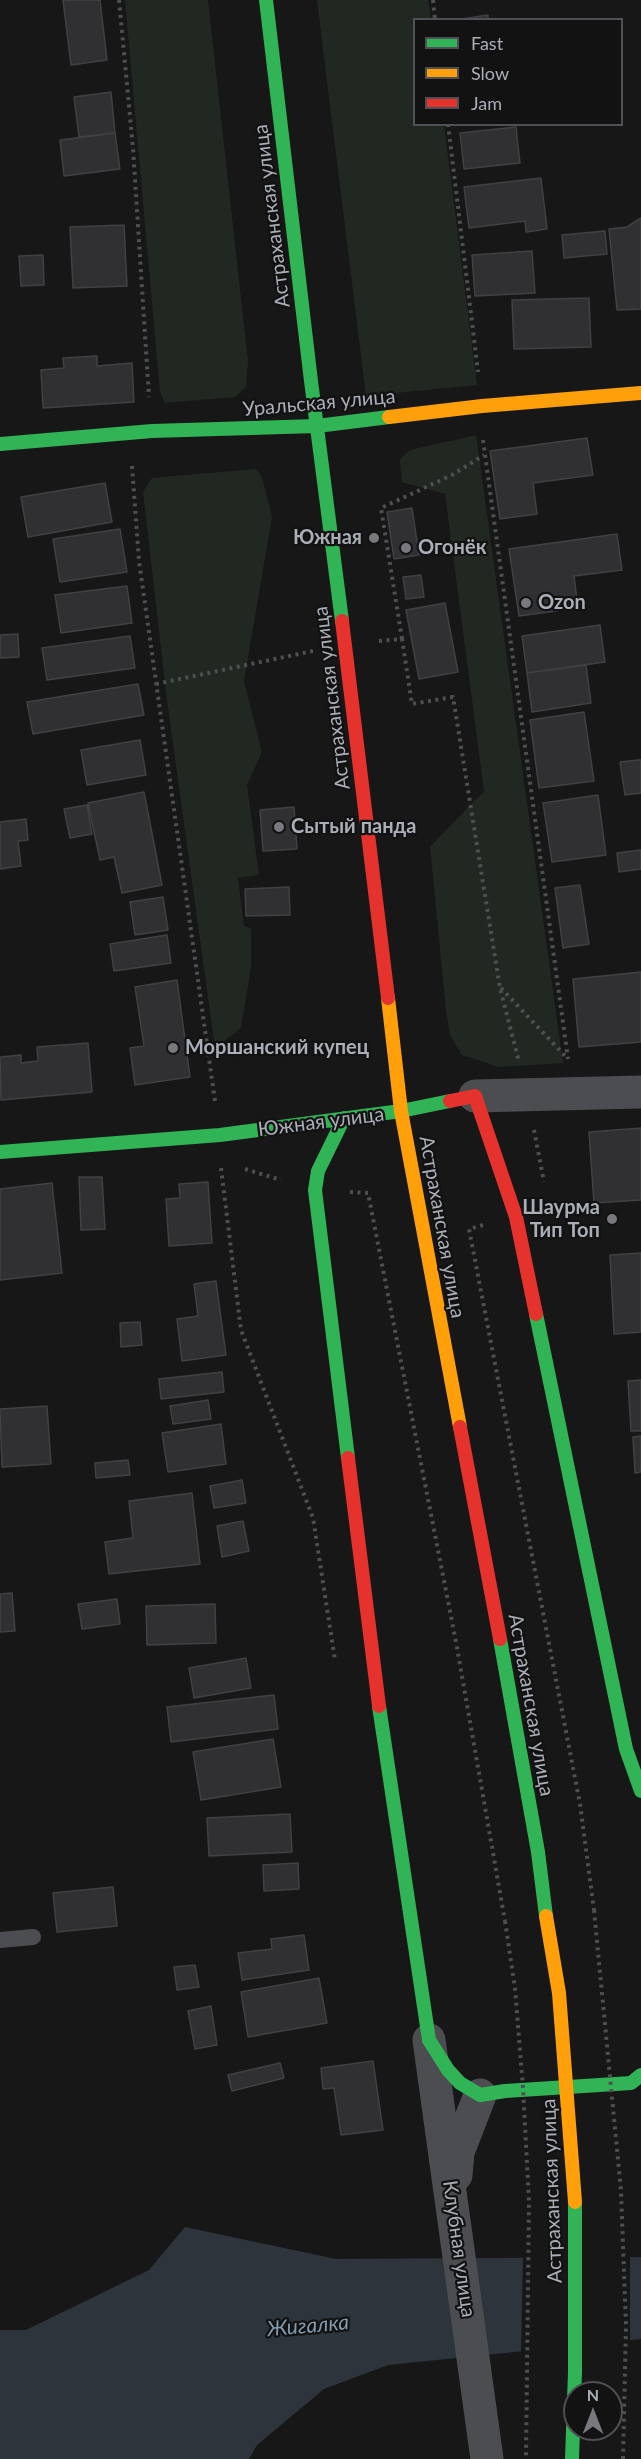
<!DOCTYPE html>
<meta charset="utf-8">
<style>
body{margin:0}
#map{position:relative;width:641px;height:2459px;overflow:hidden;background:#171718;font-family:Lato,sans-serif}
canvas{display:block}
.legend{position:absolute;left:413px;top:18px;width:210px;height:108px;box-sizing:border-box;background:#121213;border:2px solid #4f5055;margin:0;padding:8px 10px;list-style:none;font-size:18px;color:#aaaeb7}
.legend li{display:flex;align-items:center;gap:12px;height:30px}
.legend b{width:30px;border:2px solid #4f5055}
.north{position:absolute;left:563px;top:2381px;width:60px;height:60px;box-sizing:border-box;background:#121213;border:2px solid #4f5055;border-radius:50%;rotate:0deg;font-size:16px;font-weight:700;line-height:24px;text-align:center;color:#aaaeb7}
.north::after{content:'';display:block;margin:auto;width:21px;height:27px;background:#77797f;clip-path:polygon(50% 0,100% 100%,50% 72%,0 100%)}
</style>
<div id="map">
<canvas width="641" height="2459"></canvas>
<ul class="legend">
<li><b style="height:8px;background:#30b455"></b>Fast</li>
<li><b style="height:8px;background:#ff9f0a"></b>Slow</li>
<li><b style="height:8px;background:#e5322d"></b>Jam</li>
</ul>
<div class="north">N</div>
</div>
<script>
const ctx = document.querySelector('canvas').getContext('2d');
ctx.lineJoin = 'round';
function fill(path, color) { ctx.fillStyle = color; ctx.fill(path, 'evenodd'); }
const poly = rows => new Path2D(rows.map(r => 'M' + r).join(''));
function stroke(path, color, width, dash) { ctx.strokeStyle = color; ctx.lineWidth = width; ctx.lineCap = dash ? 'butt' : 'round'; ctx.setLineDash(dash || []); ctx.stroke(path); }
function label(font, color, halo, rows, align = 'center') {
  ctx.font = font + ' Lato,sans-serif'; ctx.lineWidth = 4.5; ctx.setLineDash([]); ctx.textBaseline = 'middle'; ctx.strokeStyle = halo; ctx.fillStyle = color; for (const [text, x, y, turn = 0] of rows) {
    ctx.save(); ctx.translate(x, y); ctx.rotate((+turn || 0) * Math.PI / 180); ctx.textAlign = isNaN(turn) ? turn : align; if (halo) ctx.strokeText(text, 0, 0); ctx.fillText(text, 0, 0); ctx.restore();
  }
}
const green = poly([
 [125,0,208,0,248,362,246,387,235,397,165,403,160,392],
 [317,0,428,0,431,19,414,20,414,124,444,125,477,385,366,396],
 [476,435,563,1063,499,1067,462,1055,450,1035,446,1010,430,847,484,791,445,494,402,482,400,459,410,450],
 [256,469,262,477,272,517,244,681,262,752,247,785,259,875,238,878,244,926,251,929,251,968,241,1028,215,1048,167,700,143,492,152,478]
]);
const water = poly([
 [185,2227,336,2259,641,2257,641,2339,388,2365,324,2389,257,2445,249,2459,0,2459,0,2330,26,2330,149,2270]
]);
const pier = poly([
 [630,2254,630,2343,521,2355,523,2255]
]);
const building = poly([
 [63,0,100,0,107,60,71,65,63,0],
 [488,15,488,20,456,20,488,15],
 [111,92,115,133,79,137,74,97,111,92],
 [516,127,520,163,464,169,460,133,516,127],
 [115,133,120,169,64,176,60,140,115,133],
 [541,178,547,229,526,232,525,221,469,228,464,187,541,178],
 [641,218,641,309,617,310,609,229,627,227,641,218],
 [124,225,127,286,73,288,70,227,124,225],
 [605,231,607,254,564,258,562,235,605,231],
 [532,251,535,293,475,296,472,255,532,251],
 [43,255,44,285,21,286,19,256,43,255],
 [589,298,591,347,514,349,512,300,589,298],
 [97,356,97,366,132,363,134,402,43,408,41,370,64,368,63,358,97,356],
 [587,438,593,475,533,483,537,514,500,519,490,451,587,438],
 [105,483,112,522,28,537,21,497,105,483],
 [412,508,419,555,394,559,387,512,412,508],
 [120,529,127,572,60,582,53,539,120,529],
 [617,534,622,570,574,576,578,608,519,616,509,549,617,534],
 [421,575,424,597,406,599,403,577,421,575],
 [127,586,132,623,61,633,55,595,127,586],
 [445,603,458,672,419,679,406,610,445,603],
 [600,625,605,662,527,673,522,636,600,625],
 [18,634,19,657,0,658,0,635,18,634],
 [130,636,135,668,47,680,42,648,130,636],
 [586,665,591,703,532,712,527,673,586,665],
 [138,684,144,715,33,734,27,702,138,684],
 [584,712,594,781,539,788,530,720,584,712],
 [140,740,146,775,87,785,81,750,140,740],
 [639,760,641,760,641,793,625,795,620,762,639,760],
 [144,792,162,885,122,893,114,857,100,860,88,803,144,792],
 [598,795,606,855,552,862,543,803,598,795],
 [87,805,92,834,70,838,64,809,87,805],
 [294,807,297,849,263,851,260,810,294,807],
 [26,819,28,840,18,841,21,866,0,869,0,822,26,819],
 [641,850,641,869,619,872,617,853,641,850],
 [580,885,589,944,563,948,555,888,580,885],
 [289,887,290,915,246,916,245,889,289,887],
 [163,897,168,930,135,935,130,902,163,897],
 [167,935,171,963,114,971,110,944,167,935],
 [641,972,641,1042,579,1047,573,979,641,972],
 [177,980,190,1077,135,1085,130,1048,144,1046,135,987,177,980],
 [88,1043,92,1092,1,1100,0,1057,21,1055,21,1063,38,1061,37,1047,88,1043],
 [641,1128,641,1200,594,1203,589,1132,641,1128],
 [79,1177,102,1177,105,1229,81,1230,79,1177],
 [208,1182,212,1243,169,1246,166,1199,180,1198,179,1184,208,1182],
 [52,1183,62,1273,0,1280,0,1189,52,1183],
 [641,1253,641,1332,614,1334,610,1255,641,1253],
 [216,1281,226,1355,182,1361,177,1319,198,1316,194,1284,216,1281],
 [140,1322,142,1345,121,1347,120,1323,140,1322],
 [222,1372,224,1392,161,1399,159,1379,222,1372],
 [641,1380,641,1431,631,1431,628,1381,641,1380],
 [208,1400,211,1419,173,1424,170,1406,208,1400],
 [47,1406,51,1464,2,1467,0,1409,47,1406],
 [221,1424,226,1464,168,1472,162,1433,221,1424],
 [641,1436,641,1472,635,1473,633,1437,641,1436],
 [128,1460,130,1475,96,1478,95,1463,128,1460],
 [242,1480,246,1503,214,1508,210,1486,242,1480],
 [192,1493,200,1564,109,1574,105,1542,133,1538,129,1501,192,1493],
 [243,1521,249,1551,222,1557,217,1526,243,1521],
 [12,1593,15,1631,0,1632,0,1594,12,1593],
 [117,1599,120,1624,82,1629,78,1604,117,1599],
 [215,1604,216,1643,147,1645,146,1606,215,1604],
 [246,1658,251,1688,194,1698,189,1668,246,1658],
 [274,1695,278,1729,171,1742,167,1707,274,1695],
 [273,1739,281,1787,201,1800,193,1752,273,1739],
 [290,1814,292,1852,209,1856,207,1818,290,1814],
 [298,1863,299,1889,264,1891,263,1865,298,1863],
 [113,1887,117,1926,57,1932,53,1893,113,1887],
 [304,1935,309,1970,242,1980,238,1953,272,1949,271,1939,304,1935],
 [195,1965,199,1987,177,1990,174,1967,195,1965],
 [319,1978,327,2023,248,2037,241,1992,319,1978],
 [211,2006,217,2045,195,2049,188,2011,211,2006],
 [373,2061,383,2130,341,2135,334,2088,323,2089,321,2068,373,2061],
 [280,2063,284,2078,232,2091,228,2075,280,2063]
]);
const path = poly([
 [119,0,133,148,149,397],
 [433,0,435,20],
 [448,124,478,372],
 [483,440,568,1059],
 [132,466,139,561,215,1101],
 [402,639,381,508,452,475,484,455],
 [379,641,402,639,412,704,453,697,500,988,519,1062],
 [156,684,313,651],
 [501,988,566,1057],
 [534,1130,544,1182],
 [221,1168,241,1330,313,1518,335,1660],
 [245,1169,281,1180],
 [350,1192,368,1193,456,1642,505,1921],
 [483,1225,469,1229,580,1804,594,1910]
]);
const lane = poly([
 [0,1940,33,1937]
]);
const street = poly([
 [475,1096,641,1092],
 [429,2040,487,2459],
 [456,2175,458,2152,480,2095]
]);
const fast = poly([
 [266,0,311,381,342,621],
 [0,444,152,431,317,426,389,417],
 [344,1118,318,1171,315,1190,348,1458],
 [0,1152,220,1135,401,1111,450,1101],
 [536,1314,626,1749,641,1791],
 [500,1639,538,1852,546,1916],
 [379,1706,429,2040,448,2070,460,2083,480,2095,505,2091,631,2083,641,2075]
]);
const slow = poly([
 [389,417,482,406,641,393],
 [388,998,401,1111,460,1427]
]);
const jam = poly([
 [342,621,388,998],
 [450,1101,475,1096,516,1217,536,1314],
 [460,1427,500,1639],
 [348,1458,379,1706]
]);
const pathBridge = poly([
 [594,1910,621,2191,626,2326,623,2459],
 [505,1921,515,1988,523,2088,529,2201,526,2459]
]);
const fastBridge = poly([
 [572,2459,575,2372,575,2202]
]);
const slowBridge = poly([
 [546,1916,559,1993,575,2202]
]);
const markers = [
 [374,538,6,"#77797f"],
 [406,548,6,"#77797f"],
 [526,603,6,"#77797f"],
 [279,827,6,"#77797f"],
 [173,1048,6,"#77797f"],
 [612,1219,6,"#77797f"]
];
const streetNames = [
 ["Астраханская улица",272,216,-97],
 ["Уральская улица",319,403,-5],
 ["Астраханская улица",332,698,-97],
 ["Южная улица",321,1122,-7],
 ["Астраханская улица",442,1227,80],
 ["Астраханская улица",531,1705,80],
 ["Астраханская улица",552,2191,-92],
 ["Клубная улица",459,2249,82]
];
const poiNames = [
 ["Южная",362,538,"right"],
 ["Огонёк",418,548],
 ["Ozon",538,603],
 ["Сытый панда",291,827],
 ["Моршанский купец",185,1048],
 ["Шаурма",600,1208,"right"],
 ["Тип Топ",600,1231,"right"]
];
const waterNames = [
 ["Жигалка",308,2326,-5]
];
fill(green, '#212822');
fill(water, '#2d343b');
fill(pier, '#171718');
fill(building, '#303032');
stroke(building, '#404144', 1.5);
stroke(path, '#4d4f51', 4, [3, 4.5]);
stroke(lane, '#4c4d50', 16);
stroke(street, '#4c4d50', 33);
stroke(fast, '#30b455', 14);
stroke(slow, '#ff9f0a', 14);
stroke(jam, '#e5322d', 14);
stroke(pathBridge, '#4d4f51', 4, [3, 4.5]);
stroke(fastBridge, '#30b455', 14);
stroke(slowBridge, '#ff9f0a', 14);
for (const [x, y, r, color] of markers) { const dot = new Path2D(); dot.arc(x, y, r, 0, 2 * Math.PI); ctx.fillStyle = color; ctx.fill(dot); stroke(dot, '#121213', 2); }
label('20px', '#aaaeb7', '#121213', streetNames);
label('bold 20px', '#aaaeb7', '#121213', poiNames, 'left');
label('italic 21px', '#839bb0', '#121213', waterNames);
</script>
